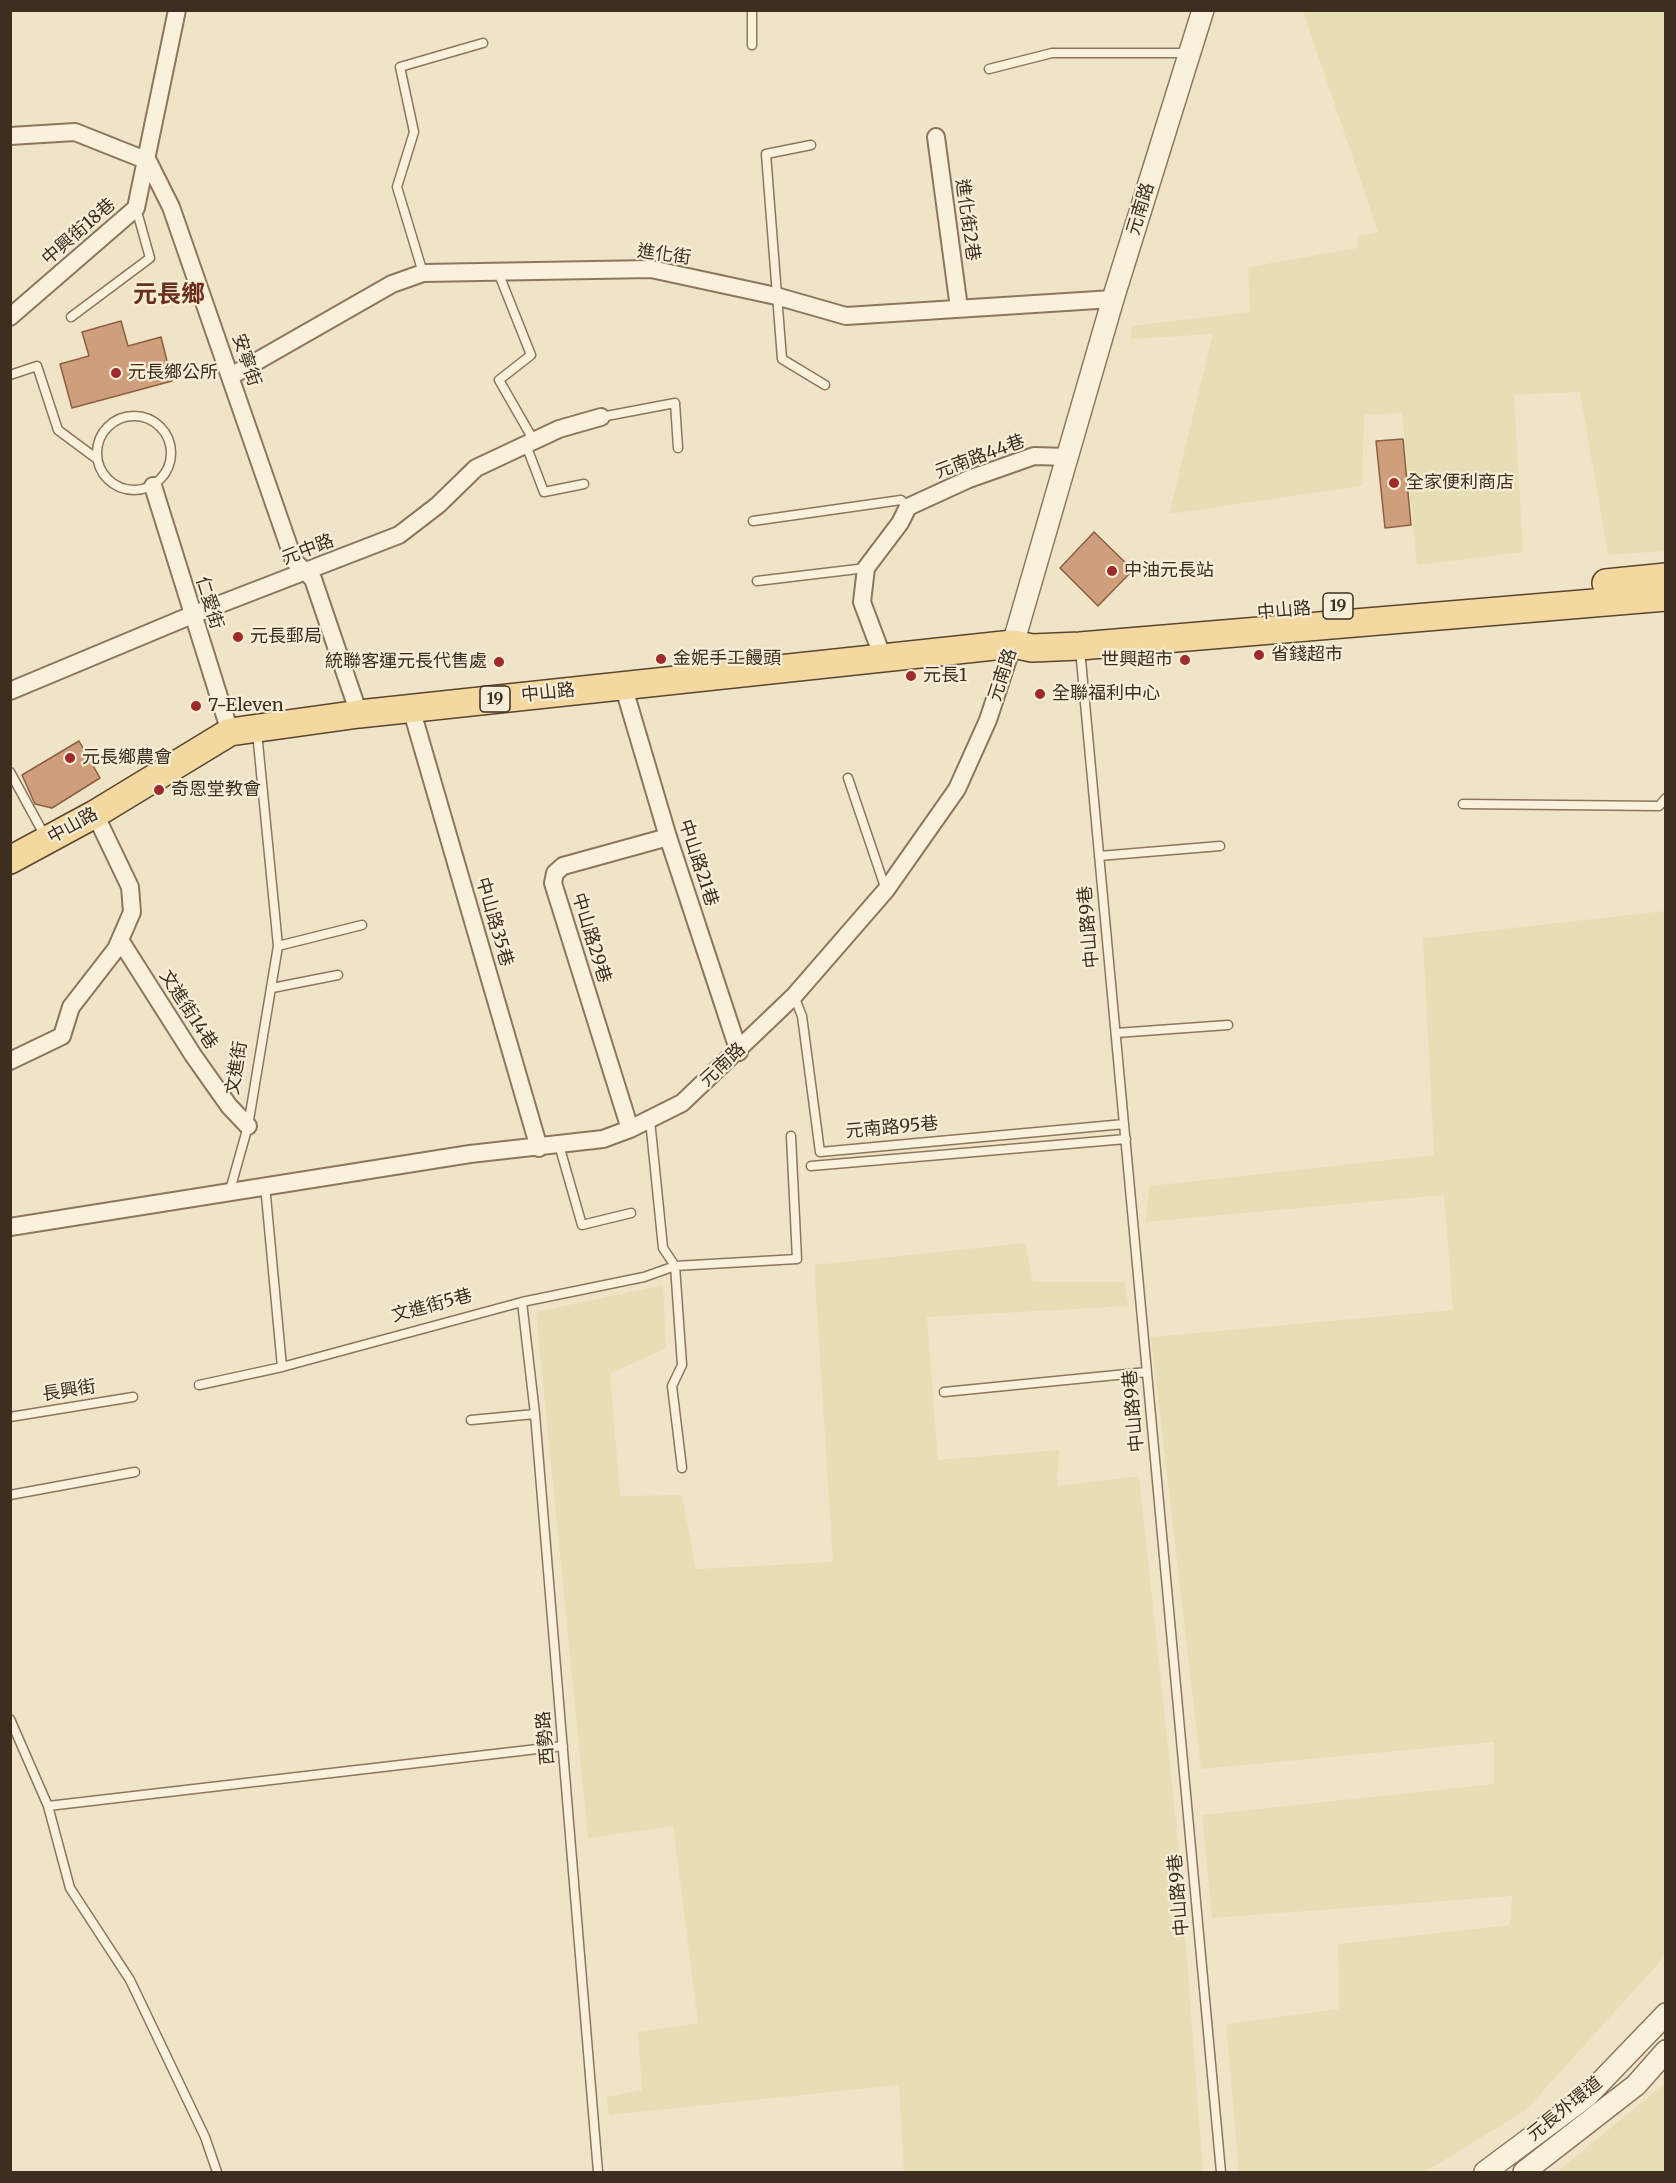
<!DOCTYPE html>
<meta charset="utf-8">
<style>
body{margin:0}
#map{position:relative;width:1676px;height:2183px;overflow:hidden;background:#f0e4c8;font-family:Merriweather,serif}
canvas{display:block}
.frame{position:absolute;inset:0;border:12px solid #3d2e20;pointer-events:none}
</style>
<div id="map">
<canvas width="1676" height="2183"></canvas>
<div class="frame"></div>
</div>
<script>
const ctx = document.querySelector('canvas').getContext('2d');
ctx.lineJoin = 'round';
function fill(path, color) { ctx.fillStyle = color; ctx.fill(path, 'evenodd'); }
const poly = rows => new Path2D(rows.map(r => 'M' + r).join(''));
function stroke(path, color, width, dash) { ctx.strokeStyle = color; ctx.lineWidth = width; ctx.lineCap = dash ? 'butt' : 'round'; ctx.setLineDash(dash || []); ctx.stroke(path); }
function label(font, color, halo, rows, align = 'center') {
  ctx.font = font + ' Merriweather,"Noto Sans TC",serif'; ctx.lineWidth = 4.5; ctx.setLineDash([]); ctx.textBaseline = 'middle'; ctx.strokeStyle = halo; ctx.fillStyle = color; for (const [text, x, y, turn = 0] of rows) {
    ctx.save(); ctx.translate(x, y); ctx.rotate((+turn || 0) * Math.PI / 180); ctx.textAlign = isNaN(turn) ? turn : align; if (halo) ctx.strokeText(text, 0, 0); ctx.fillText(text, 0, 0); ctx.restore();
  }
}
const farmland = poly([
 [1303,11,1665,12,1665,551,1608,555,1580,392,1514,395,1523,552,1417,565,1402,413,1364,415,1362,486,1169,514,1213,334,1131,339,1132,326,1250,312,1248,267,1358,248,1357,236,1378,232],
 [1665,911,1665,1956,1526,2110,1425,2172,1239,2172,1226,2024,1339,2009,1338,1944,1510,1925,1512,1896,1212,1918,1202,1815,1494,1784,1494,1742,1201,1769,1151,1337,1453,1310,1444,1195,1145,1222,1150,1186,1434,1155,1423,938],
 [1025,1243,1033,1282,1124,1282,1129,1306,927,1317,938,1460,1059,1450,1057,1486,1139,1476,1178,1840,1203,2172,904,2172,899,2085,609,2115,606,2097,642,2090,638,2032,698,2023,673,1826,588,1838,536,1312,663,1285,666,1348,610,1374,620,1496,682,1495,696,1569,833,1562,814,1265],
 [1665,2083,1665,2172,1557,2172]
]);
const building = poly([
 [121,321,128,346,161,337,172,381,72,408,60,364,89,356,82,332,121,321],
 [1403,439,1411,525,1385,528,1376,441,1403,439],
 [1094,532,1133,570,1098,606,1060,568,1094,532],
 [79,741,100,778,52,808,35,804,22,775,79,741]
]);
const service = poly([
 [752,10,752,45],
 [989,69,1052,53,1188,53],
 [811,145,766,154,782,359,825,385],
 [498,272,531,355,499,380,534,441],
 [423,273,397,187,414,132,400,67,483,43],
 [71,317,150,258,136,208],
 [10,375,37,366,58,430,97,459],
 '97 453a37 37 0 1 1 74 0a37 37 0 1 1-74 0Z',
 [601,417,675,403,678,448],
 [526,445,544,492,584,484],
 [753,521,901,500,908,507],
 [757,581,866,568],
 [1080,649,1221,2172],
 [10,772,46,838],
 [848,778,886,890],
 [1463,804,1659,806,1666,798],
 [1099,856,1220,846],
 [278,946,362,925],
 [272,988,338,975],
 [794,996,802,1016,820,1152,1124,1124],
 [1116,1033,1228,1025],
 [650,1120,663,1248,675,1266,797,1259,791,1136],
 [559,1145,582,1225,631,1213],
 [811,1166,1126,1139],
 [265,1185,282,1367],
 [230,1190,248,1126,278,946,257,732],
 [522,1302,535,1414,598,2172],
 [199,1385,282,1367,522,1302,644,1277,675,1266,682,1365,672,1386,682,1468],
 [944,1392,1147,1372],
 [10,1417,133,1397],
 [471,1420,535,1414],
 [10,1495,135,1472],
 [10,1719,48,1806,70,1888,130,1980,205,2137,217,2172],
 [48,1806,563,1746]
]);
const minor = poly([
 [10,136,75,132,148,161],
 [936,137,959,308],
 [148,161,171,207,294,561,313,579,359,714],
 [10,317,136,208,177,10],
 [231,376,392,284,423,273,651,269,776,296,846,316,1113,299],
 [153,486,230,732],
 [883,658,862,602,866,568,900,523,908,507,969,479,1034,456,1068,457],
 [623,685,668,837,739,1052],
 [10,691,192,615,399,535,438,505,476,468,559,429,601,417],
 [411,708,539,1148],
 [120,940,193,1055,229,1106,248,1126],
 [10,1061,62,1036,71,1007,116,949,132,912,130,887,95,814],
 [630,1129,553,883,555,873,563,866,668,837],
 [10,1227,470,1154,603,1139,630,1129,682,1103,794,996,886,890,957,789,988,720,1013,644]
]);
const tertiary = poly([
 [1013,644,1113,299,1203,10],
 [1485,2172,1587,2096,1666,2014],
 [1524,2172,1636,2085,1666,2051]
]);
const primary = poly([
 [1606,583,1666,577],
 [10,860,95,814,230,732,359,714,1013,644,1032,648,1080,646,1666,597]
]);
const markers = [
 [116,373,6,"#9e2a2b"],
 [1394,483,6,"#9e2a2b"],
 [1112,571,6,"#9e2a2b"],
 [238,637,6,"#9e2a2b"],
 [1259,655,6,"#9e2a2b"],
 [661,659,6,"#9e2a2b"],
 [1185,660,6,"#9e2a2b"],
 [499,662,6,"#9e2a2b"],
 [911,676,6,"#9e2a2b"],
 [1040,694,6,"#9e2a2b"],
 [196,706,6,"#9e2a2b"],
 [70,758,6,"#9e2a2b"],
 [159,790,6,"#9e2a2b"]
];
const shields = [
 [1338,606,30],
 [495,699,30]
];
const shieldNames = [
 ["19",1338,606],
 ["19",495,699]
];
const streetNames = [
 ["元南路",1141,209,-73],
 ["進化街2巷",967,220,82],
 ["中興街18巷",79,232,-41],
 ["進化街",664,255,8],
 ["安寧街",246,360,71],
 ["元南路44巷",980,457,-20],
 ["元中路",308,550,-21],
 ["仁愛街",209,603,73],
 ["中山路",1284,611,-5],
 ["元南路",1003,675,-72],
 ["中山路",548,693,-6],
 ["中山路",73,826,-29],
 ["中山路21巷",698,863,72],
 ["中山路35巷",494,922,74],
 ["中山路9巷",1089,927,-95],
 ["中山路29巷",591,938,73],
 ["文進街14巷",188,1010,57],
 ["元南路",723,1065,-43],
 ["文進街",237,1068,-81],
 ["元南路95巷",892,1128,-5],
 ["文進街5巷",432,1306,-15],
 ["長興街",69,1391,-9],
 ["中山路9巷",1134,1411,-95],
 ["西勢路",546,1738,-95],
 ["中山路9巷",1179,1895,-95],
 ["元長外環道",1565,2109,-39]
];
const poiNames = [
 ["元長鄉公所",128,373],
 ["全家便利商店",1406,483],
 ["中油元長站",1124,571],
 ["元長郵局",250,637],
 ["省錢超市",1271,655],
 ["金妮手工饅頭",673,659],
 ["世興超市",1173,660,"right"],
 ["統聯客運元長代售處",487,662,"right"],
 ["元長1",923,676],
 ["全聯福利中心",1052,694],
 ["7-Eleven",208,706],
 ["元長鄉農會",82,758],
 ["奇恩堂教會",171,790]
];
const districtNames = [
 ["元長鄉",169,295]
];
fill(farmland, '#e6deb5');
fill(building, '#cf9f7d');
stroke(building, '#8d5f41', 1.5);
stroke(service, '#8d765c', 11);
stroke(minor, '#8d765c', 20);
stroke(tertiary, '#8d765c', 24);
stroke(primary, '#5b4430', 30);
stroke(service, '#faf1dc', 8);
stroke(minor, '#faf1dc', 16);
stroke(tertiary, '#faf1dc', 21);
stroke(primary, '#f3d9a0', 27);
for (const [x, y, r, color] of markers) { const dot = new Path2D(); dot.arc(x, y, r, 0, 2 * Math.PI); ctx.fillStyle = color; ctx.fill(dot); stroke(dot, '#f7eed8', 2); }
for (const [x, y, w] of shields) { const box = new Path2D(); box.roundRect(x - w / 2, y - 13, w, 26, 4.5); ctx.fillStyle = '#f7eed8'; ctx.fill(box); stroke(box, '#3d2e20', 1.5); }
label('bold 16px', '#3d2e20', null, shieldNames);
label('18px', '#3d2e20', '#f7eed8', streetNames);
label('18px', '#3d2e20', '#f7eed8', poiNames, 'left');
label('bold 24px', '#6b2e1e', '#f7eed8', districtNames);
</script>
